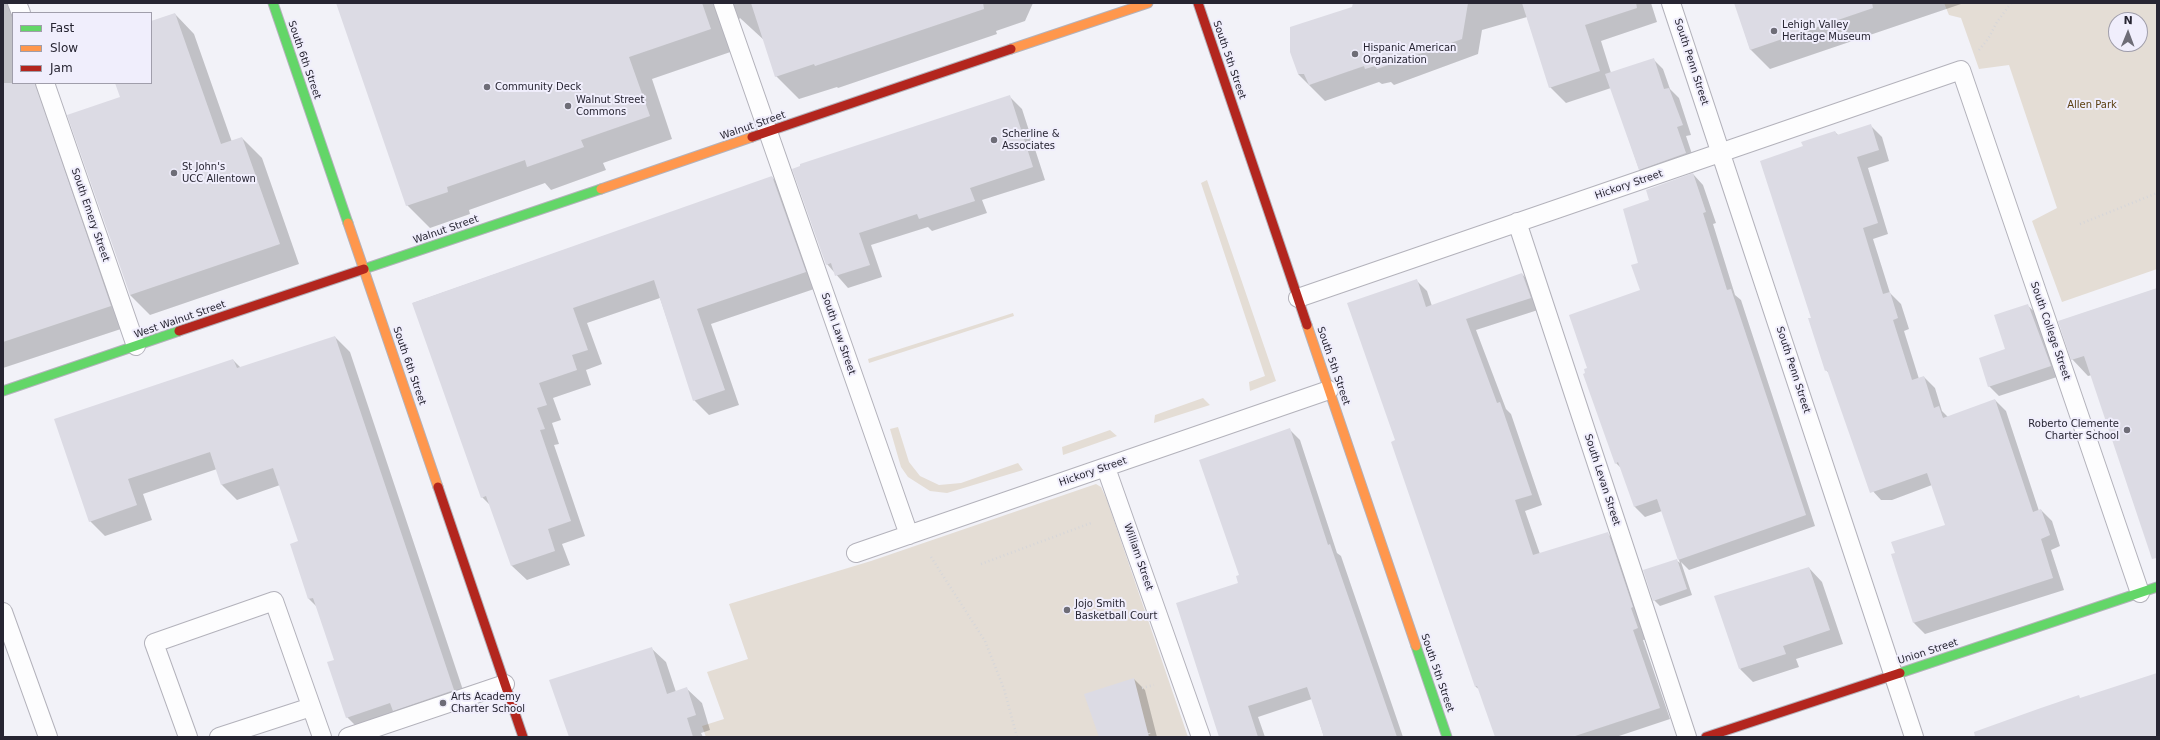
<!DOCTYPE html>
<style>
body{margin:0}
#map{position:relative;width:2160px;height:740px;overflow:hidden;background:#f2f2f8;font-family:"DejaVu Sans",sans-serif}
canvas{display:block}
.frame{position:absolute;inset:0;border:4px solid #272532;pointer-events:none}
.legend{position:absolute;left:12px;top:12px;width:140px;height:72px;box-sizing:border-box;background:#f0eefc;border:1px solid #a09eab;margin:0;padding:5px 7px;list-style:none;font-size:12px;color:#272532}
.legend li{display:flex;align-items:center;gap:8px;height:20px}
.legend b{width:20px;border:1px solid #a09eab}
.north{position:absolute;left:2108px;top:12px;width:40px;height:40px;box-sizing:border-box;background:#f0eefc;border:1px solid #a09eab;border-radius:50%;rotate:1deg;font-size:11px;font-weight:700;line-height:16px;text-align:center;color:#272532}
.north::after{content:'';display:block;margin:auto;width:14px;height:18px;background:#6e6d77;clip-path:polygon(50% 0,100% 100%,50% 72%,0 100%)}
</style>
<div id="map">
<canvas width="2160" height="740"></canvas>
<div class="frame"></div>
<ul class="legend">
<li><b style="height:5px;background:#63d668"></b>Fast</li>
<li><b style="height:5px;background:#ff974d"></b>Slow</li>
<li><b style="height:5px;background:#b3261e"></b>Jam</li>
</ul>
<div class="north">N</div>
</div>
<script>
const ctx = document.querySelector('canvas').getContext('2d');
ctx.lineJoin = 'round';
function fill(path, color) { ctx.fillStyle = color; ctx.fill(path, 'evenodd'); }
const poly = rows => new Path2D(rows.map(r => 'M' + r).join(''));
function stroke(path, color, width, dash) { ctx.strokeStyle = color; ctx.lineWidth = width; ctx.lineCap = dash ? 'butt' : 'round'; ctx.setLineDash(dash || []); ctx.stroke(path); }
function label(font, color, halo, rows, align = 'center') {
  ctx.font = font + ' "DejaVu Sans",sans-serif'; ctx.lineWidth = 4; ctx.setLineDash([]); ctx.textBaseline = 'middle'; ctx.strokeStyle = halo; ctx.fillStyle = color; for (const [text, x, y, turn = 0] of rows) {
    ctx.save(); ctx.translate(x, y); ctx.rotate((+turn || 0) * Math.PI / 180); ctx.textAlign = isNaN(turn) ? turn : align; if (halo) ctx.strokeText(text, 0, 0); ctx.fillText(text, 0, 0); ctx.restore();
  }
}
const green = poly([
 [1944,3,2157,3,2157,269,2062,302,2032,221,2057,208,2009,65,1979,69,1961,18,1949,15],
 [2116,20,2140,20,2140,44,2116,44],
 [1207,180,1276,381,1250,391,1249,382,1265,376,1201,183],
 [1013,313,1014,316,869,363,868,359],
 [1203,398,1210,405,1154,423,1155,415],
 [898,427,909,462,920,476,939,485,961,483,1018,463,1023,470,947,493,930,491,908,477,901,467,890,429],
 [1110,430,1117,436,1063,455,1062,447],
 [1096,484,1101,487,1107,500,1188,737,706,737,702,726,724,719,707,672,748,659,729,604,871,561]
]);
const shadow = poly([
 [3,3,22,3,13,13,13,83,49,83,130,326,3,368],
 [337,3,1033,3,1025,21,996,31,997,34,838,88,837,87,799,99,776,76,765,41,740,18,735,25,742,48,652,79,672,139,603,163,606,170,551,190,545,183,469,210,470,214,430,228,407,205],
 [1355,3,1651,3,1657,22,1601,41,1611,73,1653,59,1663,69,1670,89,1679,98,1691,135,1686,136,1695,163,1649,179,1639,169,1611,88,1566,103,1550,87,1527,17,1482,30,1478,54,1394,85,1391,82,1382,84,1379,82,1325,101,1298,74,1356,6],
 [1735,3,1961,3,1961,4,1770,69,1750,49],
 [175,14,194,34,232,142,242,138,262,158,299,264,150,315,130,295,121,98,116,83,151,83,151,22],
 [1009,96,1022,109,1045,180,982,200,987,213,932,231,928,227,871,245,882,277,848,288,827,264,793,170],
 [1871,126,1882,137,1889,161,1868,168,1888,234,1873,239,1890,293,1901,304,1909,329,1904,331,1919,379,1924,377,1935,388,1942,411,1948,417,1995,400,2006,411,2039,511,2041,510,2052,521,2060,546,2051,550,2064,590,1925,634,1914,623,1893,555,1946,526,1932,485,1892,500,1881,500,1870,488,1829,373,1826,370,1812,318,1804,147,1835,132,1839,136],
 [1693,174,1703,185,1716,223,1713,224,1735,295,1741,300,1815,526,1689,570,1681,562,1692,595,1660,606,1654,600,1676,560,1680,563,1662,511,1645,517,1635,507,1621,468,1616,463,1586,374,1641,291,1639,264,1650,201],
 [772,177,787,192,820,287,711,324,739,405,709,415,694,400,660,298,587,323,602,364,586,370,591,385,553,398,561,420,552,423,559,444,554,445,585,536,562,544,570,565,527,580,512,566,491,506,482,497,413,303],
 [1522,274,1533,285,1541,309,1476,330,1506,409,1511,414,1542,505,1525,511,1540,554,1607,533,1618,544,1648,639,1643,640,1670,719,1616,737,1496,737,1480,690,1476,687,1392,442,1396,441,1416,280,1427,291,1432,306],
 [2157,289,2157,548,2092,375,2088,376,2072,359],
 [2027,305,2037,314,2060,376,1999,396,1989,386],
 [335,337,350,352,468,705,362,732,347,717,336,661,317,607,309,599,299,541,280,485,237,500,222,485,217,469,143,494,152,520,105,536,90,521,233,360,241,368],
 [1289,429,1300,440,1337,553,1341,556,1403,737,1324,737,1312,699,1258,717,1265,737,1221,737,1177,604,1240,584,1240,576],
 [1809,568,1822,582,1843,644,1796,659,1799,667,1753,682,1740,669],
 [651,648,666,662,676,692,687,689,702,703,710,730,701,733,703,737,570,737],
 [1134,679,1145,690,1157,737,1100,737]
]);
const building = poly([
 [336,3,702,3,711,29,629,57,650,116,581,140,584,147,527,167,525,160,447,187,448,192,406,206],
 [751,3,983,3,984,9,815,66,814,64,775,77],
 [1353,3,1468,3,1462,39,1377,69,1375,66,1365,69,1364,66,1309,85,1304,74,1298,74,1290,52,1290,27,1352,7],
 [1522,3,1636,3,1637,8,1585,25,1600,71,1549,88],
 [1734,3,1872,3,1873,8,1750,50],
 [175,13,221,144,242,137,280,244,130,295,67,115,120,97,115,83,151,83,151,21],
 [1654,58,1664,89,1669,88,1683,125,1677,127,1686,153,1639,170,1605,74],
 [3,83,35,83,111,306,3,342],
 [1010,95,1033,167,970,188,975,201,919,219,917,214,859,233,870,265,835,276,831,263,826,265,792,169,800,166,800,164],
 [1871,124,1879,150,1857,157,1878,223,1863,228,1883,294,1890,292,1898,318,1893,320,1912,380,1924,376,1934,408,1939,406,1943,418,1995,399,2033,512,2041,509,2050,535,2041,539,2053,578,1913,623,1891,554,1895,553,1891,542,1945,525,1927,473,1870,493,1827,370,1825,371,1808,318,1811,318,1760,161,1803,146,1801,142,1835,131,1837,135],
 [1693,173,1706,212,1703,213,1727,290,1731,289,1806,515,1678,560,1657,499,1634,507,1618,462,1615,464,1583,374,1585,373,1584,369,1587,368,1569,315,1640,290,1631,265,1638,263,1623,209,1649,200,1646,190],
 [772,176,806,272,697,309,725,390,693,401,654,280,573,308,588,350,572,355,577,370,539,383,547,405,537,408,545,429,540,430,571,521,548,529,555,551,511,566,486,496,481,498,475,481,412,303],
 [1522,273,1531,298,1466,319,1497,403,1500,402,1532,495,1515,500,1533,555,1608,532,1633,607,1631,608,1638,628,1633,630,1660,708,1572,737,1495,737,1477,686,1475,687,1391,442,1395,440,1347,303,1417,279,1426,307],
 [2157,288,2157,558,2152,559,2084,356,2071,360,2058,321],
 [2028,304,2051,366,1988,387,1979,358,2005,349,1994,315],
 [335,336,454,690,393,711,390,703,346,718,327,662,334,660,313,598,308,599,290,544,298,541,273,468,221,485,210,452,128,479,137,505,89,522,54,419,233,359,237,368],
 [1290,428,1328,545,1330,544,1397,737,1324,737,1307,687,1248,706,1258,737,1219,737,1176,603,1238,583,1236,576,1239,575,1199,460],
 [1677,559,1687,589,1653,601,1643,570],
 [1809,567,1830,630,1783,646,1786,654,1739,669,1714,596],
 [652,647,667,694,687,687,696,715,687,718,693,737,569,737,549,680],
 [2157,673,2157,737,1975,737,1974,732,2038,709,2079,695,2080,698],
 [1134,678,1149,737,1099,737,1084,694]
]);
const path = poly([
 [1979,50,1988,39,1997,22,2011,3],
 [2080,224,2157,193],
 [931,557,985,641,1004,689,1017,737],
 [981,564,1091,523],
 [1142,688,1154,685],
 [1149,733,1150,737]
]);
const lane = poly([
 [17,3,21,13],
 [723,3,909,535],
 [1671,3,1914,737],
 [45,83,136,346],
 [1517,222,1687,737],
 [1298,298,1961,70,2140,593],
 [1106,468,1201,737],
 [856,553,1329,390],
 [3,612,48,737],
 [188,737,154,643,274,601,322,737],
 [219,737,311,707],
 [348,737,505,684]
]);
const fast = poly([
 [273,3,348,223],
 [364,269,601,189],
 [3,391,179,331],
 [1416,646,1447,737],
 [1900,673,2157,587]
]);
const slow = poly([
 [1011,49,1148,3],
 [601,189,752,137],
 [348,223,438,487],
 [1307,325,1416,646]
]);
const jam = poly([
 [1198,3,1307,325],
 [752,137,1011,49],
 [179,331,364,269],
 [438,487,523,737],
 [1706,737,1900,673]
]);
const markers = [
 [1774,31,4,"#6e6d77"],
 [1355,54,4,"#6e6d77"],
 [487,87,4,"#6e6d77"],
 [568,106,4,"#6e6d77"],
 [994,140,4,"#6e6d77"],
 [174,173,4,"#6e6d77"],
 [2127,430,4,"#6e6d77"],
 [1067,610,4,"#6e6d77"],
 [443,703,4,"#6e6d77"]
];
const poiNames = [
 ["Lehigh Valley",1782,25],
 ["Heritage Museum",1782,37],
 ["Hispanic American",1363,48],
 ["Organization",1363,60],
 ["Community Deck",495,87],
 ["Walnut Street",576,100],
 ["Commons",576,112],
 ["Scherline &",1002,134],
 ["Associates",1002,146],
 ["St John's",182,167],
 ["UCC Allentown",182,179],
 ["Roberto Clemente",2119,424,"right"],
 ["Charter School",2119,436,"right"],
 ["Jojo Smith",1075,604],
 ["Basketball Court",1075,616],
 ["Arts Academy",451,697],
 ["Charter School",451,709]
];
const streetNames = [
 ["South 6th Street",304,60,71],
 ["South 5th Street",1229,60,71],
 ["South Penn Street",1691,62,72],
 ["Walnut Street",753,126,-19],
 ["Hickory Street",1629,185,-19],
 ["South Emery Street",90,215,71],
 ["Walnut Street",446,230,-19],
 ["West Walnut Street",180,320,-19],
 ["South College Street",2050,331,71],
 ["South Law Street",838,334,71],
 ["South 6th Street",409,366,71],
 ["South 5th Street",1333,366,71],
 ["South Penn Street",1793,370,72],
 ["Hickory Street",1093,472,-19],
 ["South Levan Street",1602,480,72],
 ["William Street",1138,557,71],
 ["Union Street",1928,652,-18],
 ["South 5th Street",1437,673,71]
];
const parkNames = [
 ["Allen Park",2092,105]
];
fill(green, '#e4ddd5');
fill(shadow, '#0003');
fill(building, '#dcdbe4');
stroke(lane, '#b3b2bb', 20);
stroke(fast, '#b3b2bb', 11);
stroke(slow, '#b3b2bb', 11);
stroke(jam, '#b3b2bb', 11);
stroke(path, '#d6d6d9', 2.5, [1, 3]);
stroke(lane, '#fdfdfe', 18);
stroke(fast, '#63d668', 9);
stroke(slow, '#ff974d', 9);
stroke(jam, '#b3261e', 9);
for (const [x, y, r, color] of markers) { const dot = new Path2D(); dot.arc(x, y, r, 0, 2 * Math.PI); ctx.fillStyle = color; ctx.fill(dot); stroke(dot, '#f0eefc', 1.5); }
label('10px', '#272532', '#f0eefc', poiNames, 'left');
label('10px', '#272532', '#f0eefc', streetNames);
label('10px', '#5c4012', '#f0eefc', parkNames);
</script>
